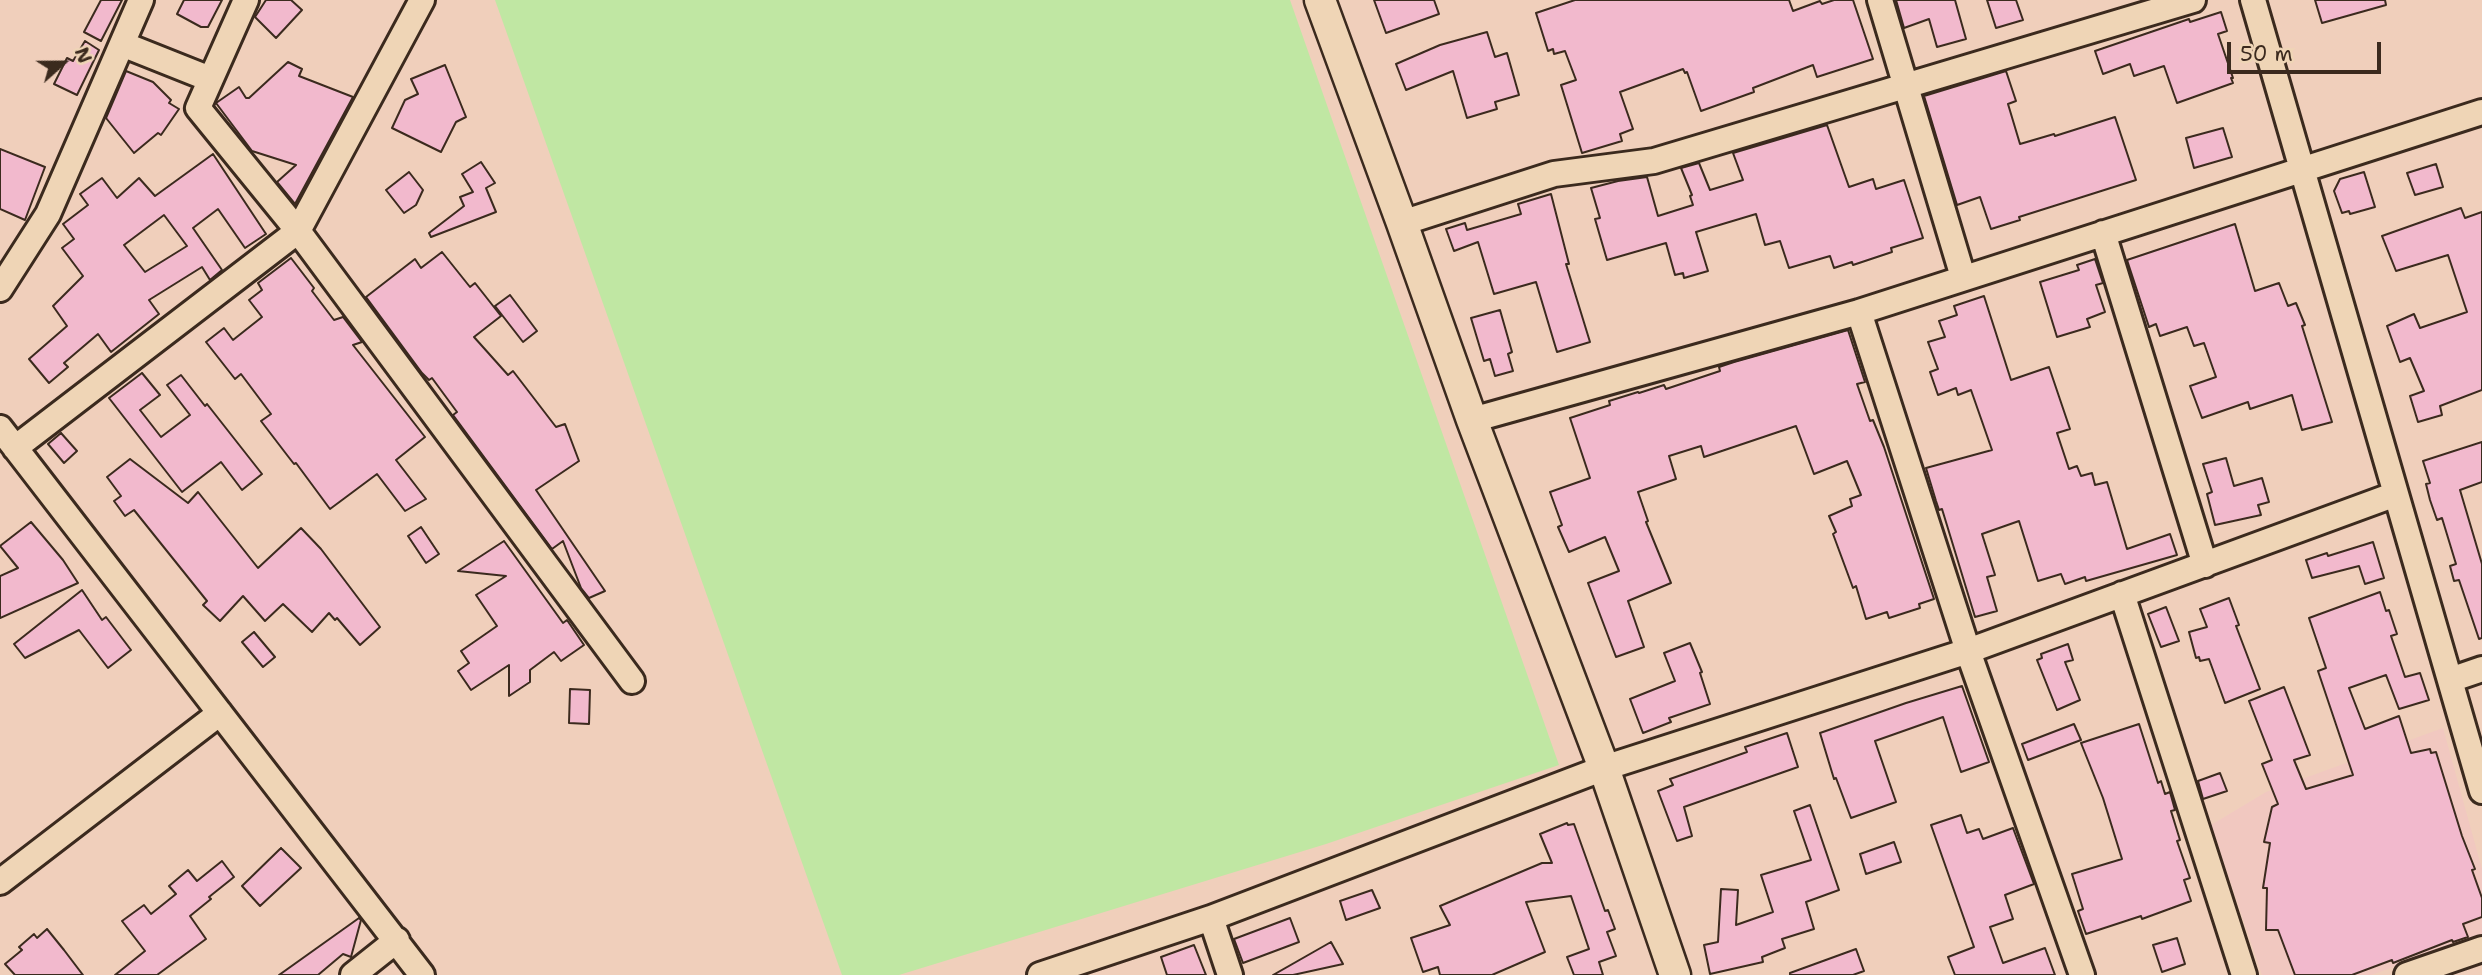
<!DOCTYPE html>
<style>
body{margin:0}
#map{position:relative;width:2482px;height:975px;overflow:hidden;background:#f0cfbb;font-family:"Shantell Sans",sans-serif}
canvas{display:block}
.north{position:absolute;left:28px;top:28px;width:70px;height:70px;-webkit-text-stroke:5px #efd5b6;paint-order:stroke;rotate:69deg;font-size:19px;font-weight:700;line-height:28px;text-align:center;color:#3b2a1e}
.north::after{content:'';display:block;margin:auto;width:24px;height:32px;background:#3b2a1e;clip-path:polygon(50% 0,100% 100%,50% 72%,0 100%)}
.scale{position:absolute;left:2227px;top:42px;width:154px;height:32px;box-sizing:border-box;border:4px solid #3b2a1e;border-top:0;padding-left:9px;font-size:21px;line-height:24px;white-space:nowrap;color:#3b2a1e;-webkit-text-stroke:5px #efd5b6;paint-order:stroke}
</style>
<div id="map">
<canvas width="2482" height="975"></canvas>
<div class="north">N</div>
<div class="scale">50 m</div>
</div>
<script>
const ctx = document.querySelector('canvas').getContext('2d');
ctx.lineJoin = 'round';
function fill(path, color) { ctx.fillStyle = color; ctx.fill(path, 'evenodd'); }
const poly = rows => new Path2D(rows.map(r => 'M' + r).join(''));
function stroke(path, color, width, dash) { ctx.strokeStyle = color; ctx.lineWidth = width; ctx.lineCap = dash ? 'butt' : 'round'; ctx.setLineDash(dash || []); ctx.stroke(path); }
const built = poly([
 [2443,728,2482,869,2482,936,2371,975,2262,975,2211,825,2266,792]
]);
const green = poly([
 [495,0,1290,0,1559,765,1326,844,899,975,842,975]
]);
const building = poly([
 [101,0,122,0,101,41,84,32,101,0],
 [184,0,222,0,208,27,201,27,177,14,184,0],
 [266,0,291,0,302,10,276,38,255,17,266,0],
 [1374,0,1434,0,1439,14,1386,33,1374,0],
 [1575,0,1789,0,1793,11,1820,1,1822,4,1834,0,1853,0,1873,59,1817,77,1813,65,1753,88,1754,92,1701,111,1687,72,1685,73,1683,69,1620,92,1633,129,1620,134,1622,141,1582,153,1561,85,1576,80,1565,51,1554,54,1553,49,1548,51,1536,13,1575,0],
 [1896,0,1955,0,1966,39,1937,47,1929,19,1904,28,1896,0],
 [1987,0,2016,0,2023,20,1996,28,1987,0],
 [2315,0,2385,0,2386,5,2322,23,2315,0],
 [2221,12,2227,31,2218,34,2233,78,2231,78,2233,83,2177,103,2164,66,2134,76,2130,64,2103,74,2095,51,2189,19,2190,22,2221,12],
 [1487,32,1495,57,1507,53,1519,95,1495,102,1497,109,1467,118,1453,71,1406,90,1396,64,1440,45,1487,32],
 [85,41,99,50,77,95,54,84,67,58,73,61,85,41],
 [288,62,302,69,299,76,353,97,295,204,277,182,296,165,252,151,216,103,239,87,246,98,249,98,288,62],
 [445,65,466,117,456,122,441,152,392,128,405,100,418,94,411,79,445,65],
 [126,71,153,82,171,100,169,103,179,109,161,135,158,133,134,153,106,118,126,71],
 [2006,71,2016,101,2008,104,2020,144,2054,134,2055,136,2115,117,2136,180,2019,217,2020,220,1991,229,1980,197,1957,205,1924,96,2006,71],
 [1827,125,1849,187,1873,179,1876,189,1904,180,1923,238,1891,248,1892,252,1853,265,1852,262,1834,268,1830,256,1789,268,1780,241,1765,245,1756,214,1696,232,1708,271,1684,278,1683,273,1675,275,1666,243,1607,260,1595,219,1600,218,1591,188,1618,181,1647,177,1658,216,1693,205,1690,196,1692,195,1681,168,1699,163,1710,190,1743,180,1733,153,1827,125],
 [2223,128,2232,157,2194,168,2186,138,2223,128],
 [0,149,45,167,25,220,0,209,0,149],
 [213,154,266,234,245,248,218,209,193,228,222,270,210,280,202,267,149,300,159,314,111,352,98,334,64,363,68,367,49,383,29,359,67,326,53,306,83,276,62,248,74,239,63,224,88,205,80,194,102,178,117,198,139,178,155,196,213,154],
 [164,215,187,246,145,272,124,245,164,215],
 [481,162,495,183,486,188,496,212,431,237,429,233,464,206,460,197,473,192,462,174,481,162],
 [2436,164,2443,187,2415,195,2407,173,2436,164],
 [409,172,423,190,416,205,404,213,386,190,409,172],
 [2364,172,2375,207,2350,214,2349,211,2342,213,2334,191,2340,179,2364,172],
 [1551,194,1569,264,1566,264,1590,342,1557,352,1536,282,1494,294,1478,242,1454,251,1446,229,1465,223,1467,230,1521,214,1518,204,1551,194],
 [2461,208,2465,218,2482,212,2482,390,2440,406,2442,415,2418,422,2410,396,2424,391,2410,358,2400,362,2387,326,2414,314,2420,328,2467,312,2448,255,2396,271,2382,236,2461,208],
 [2235,224,2255,291,2279,283,2288,306,2296,303,2305,325,2302,326,2332,422,2302,430,2292,395,2250,409,2248,402,2202,418,2190,386,2216,377,2204,343,2194,346,2187,327,2160,336,2156,324,2149,327,2127,260,2235,224],
 [442,252,470,287,475,283,501,316,474,337,508,375,513,371,556,427,565,424,579,461,536,490,605,591,589,598,581,588,563,541,552,549,453,415,457,412,432,378,429,380,422,373,366,297,415,259,421,268,442,252],
 [291,258,314,288,312,291,334,320,343,317,362,342,353,345,425,437,396,460,426,499,405,511,377,474,330,509,296,463,294,464,287,455,261,421,271,414,241,374,235,379,206,342,224,328,233,340,262,317,249,300,262,290,258,283,291,258],
 [2095,259,2103,283,2096,285,2105,312,2087,319,2090,327,2057,337,2040,282,2079,270,2077,265,2095,259],
 [510,295,537,331,523,342,495,306,510,295],
 [1984,296,2011,380,2049,367,2070,429,2057,433,2069,469,2077,466,2081,476,2092,473,2095,485,2107,482,2127,549,2170,534,2177,555,2086,581,2085,577,2065,584,2061,574,2038,581,2019,521,1982,534,1995,575,1987,577,1997,611,1975,617,1942,509,1939,510,1936,501,1926,468,1992,450,1971,390,1958,395,1956,388,1938,395,1930,372,1938,369,1928,342,1945,337,1939,321,1957,315,1954,306,1984,296],
 [1500,310,1512,352,1508,354,1513,371,1495,376,1490,359,1484,361,1471,318,1500,310],
 [1848,330,1865,382,1857,384,1870,421,1873,420,1884,447,1934,599,1919,604,1920,608,1889,618,1887,612,1866,619,1856,586,1853,588,1833,534,1836,532,1829,516,1852,506,1850,499,1861,495,1847,461,1814,474,1796,426,1704,457,1701,446,1669,456,1676,479,1638,492,1648,521,1646,522,1671,583,1628,601,1644,647,1616,657,1588,583,1619,571,1605,537,1569,552,1558,527,1562,525,1550,492,1590,478,1570,418,1610,405,1609,401,1638,392,1639,393,1664,385,1666,389,1720,371,1719,367,1734,362,1848,330],
 [142,373,160,395,140,410,161,437,190,415,167,385,181,375,205,406,207,404,262,474,242,490,221,462,182,492,109,398,142,373],
 [61,433,77,451,64,463,48,444,61,433],
 [2482,442,2482,482,2460,490,2482,564,2482,638,2479,639,2459,580,2454,581,2450,566,2456,564,2442,518,2437,520,2430,500,2426,484,2430,483,2423,461,2482,442],
 [2226,458,2234,486,2262,478,2269,502,2258,505,2261,515,2215,525,2207,494,2212,492,2203,464,2226,458],
 [130,459,188,503,198,492,258,568,301,528,321,549,380,627,360,645,337,618,335,620,329,613,312,632,283,604,265,621,243,596,220,621,203,605,207,601,134,510,125,516,114,501,121,496,107,477,130,459],
 [31,522,63,560,78,583,0,618,0,576,18,568,0,546,31,522],
 [421,527,439,554,426,563,408,536,421,527],
 [504,541,563,623,567,620,584,645,561,661,554,652,530,670,530,682,509,696,509,665,471,690,458,671,469,663,461,651,497,626,476,595,506,576,458,571,504,541],
 [2373,542,2384,578,2365,584,2359,566,2312,578,2306,560,2327,553,2328,556,2373,542],
 [82,590,102,620,106,617,131,650,108,668,79,630,25,658,14,644,82,590],
 [2380,592,2386,611,2389,610,2397,634,2391,636,2405,677,2420,673,2429,700,2399,709,2386,675,2349,688,2365,729,2399,716,2411,753,2430,749,2431,753,2436,752,2462,836,2475,869,2472,870,2482,898,2482,917,2463,924,2468,937,2453,942,2452,940,2393,963,2392,960,2352,975,2295,975,2278,930,2266,930,2267,888,2263,888,2270,843,2264,842,2272,807,2278,804,2262,764,2272,760,2249,701,2284,687,2310,755,2294,760,2306,789,2353,775,2318,671,2326,668,2309,618,2380,592],
 [2229,598,2239,625,2236,626,2260,689,2225,703,2209,659,2200,661,2199,657,2196,658,2189,632,2207,627,2200,609,2229,598],
 [2166,607,2179,641,2161,647,2148,614,2166,607],
 [254,632,275,657,263,667,242,642,254,632],
 [1690,643,1702,672,1700,673,1710,704,1669,718,1671,722,1643,733,1630,699,1675,681,1664,653,1690,643],
 [2068,644,2073,660,2065,662,2080,700,2057,710,2037,660,2042,658,2041,654,2068,644],
 [1962,686,1989,762,1961,772,1943,717,1875,741,1896,802,1851,818,1836,778,1834,779,1820,733,1906,703,1962,686],
 [570,689,590,690,589,724,569,723,570,689],
 [2074,724,2081,740,2028,760,2022,744,2074,724],
 [2139,724,2158,783,2161,781,2165,794,2170,792,2175,810,2171,811,2180,840,2177,841,2190,878,2184,880,2191,901,2142,919,2141,916,2086,934,2078,911,2083,909,2072,874,2122,859,2103,798,2081,743,2139,724],
 [1787,733,1798,767,1684,807,1692,836,1677,841,1658,791,1673,785,1670,779,1747,752,1745,747,1787,733],
 [2220,773,2227,791,2203,799,2198,781,2220,773],
 [1810,805,1839,890,1806,902,1814,929,1782,939,1785,948,1762,957,1763,962,1710,974,1704,945,1718,942,1721,889,1738,890,1736,925,1773,912,1761,875,1811,860,1794,811,1810,805],
 [1961,815,1967,833,1979,829,1983,839,2013,828,2034,884,2005,895,2013,919,1990,927,2003,963,2045,948,2055,975,1955,975,1948,957,1974,947,1931,825,1961,815],
 [1567,823,1568,825,1574,824,1605,911,1608,910,1615,929,1607,932,1616,956,1599,962,1603,975,1574,975,1567,957,1589,949,1571,896,1526,902,1545,952,1492,975,1440,975,1438,967,1423,972,1411,938,1450,925,1440,906,1542,863,1552,863,1540,834,1567,823],
 [1894,842,1901,862,1866,874,1860,854,1894,842],
 [281,848,301,868,260,906,242,886,281,848],
 [222,861,234,877,209,897,211,899,190,916,206,939,157,975,115,975,145,951,122,921,144,905,151,914,176,894,169,886,188,870,197,881,222,861],
 [1372,890,1380,908,1346,920,1340,901,1372,890],
 [359,918,361,920,351,957,343,954,318,975,279,975,359,918],
 [1290,918,1299,942,1243,963,1234,939,1290,918],
 [47,929,64,950,83,975,15,975,5,964,22,950,19,947,34,934,37,938,47,929],
 [2177,938,2185,964,2162,972,2153,945,2177,938],
 [1331,942,1343,964,1293,975,1273,975,1331,942],
 [1194,945,1206,975,1167,975,1161,957,1194,945],
 [1856,949,1864,971,1853,975,1790,975,1790,973,1856,949]
]);
const minor = poly([
 [246,0,198,108,298,231,632,681],
 [1880,0,1963,277],
 [2253,0,2482,791],
 [122,44,210,79],
 [1402,223,1554,174,1654,161,2193,0],
 [2103,233,2205,565],
 [0,289,48,214,141,0],
 [1859,312,1968,651,2082,975],
 [1472,420,1859,312,2482,112],
 [0,428,422,975],
 [15,448,298,231,422,0],
 [2122,594,2244,975],
 [2450,680,2482,669],
 [0,882,220,713],
 [1211,918,1230,975],
 [353,975,397,940],
 [1040,975,1211,918,1604,768,1968,651,2396,494],
 [2407,975,2482,949]
]);
const tertiary = poly([
 [1320,0,1402,223,1472,420,1604,768,1675,975]
]);
fill(built, '#f1c8c0');
fill(green, '#c0e7a3');
fill(building, '#f2b9cd');
stroke(building, '#3b2a1e', 2);
stroke(minor, '#3b2a1e', 30);
stroke(tertiary, '#3b2a1e', 35);
stroke(minor, '#efd5b6', 24);
stroke(tertiary, '#efd5b6', 30);
</script>
